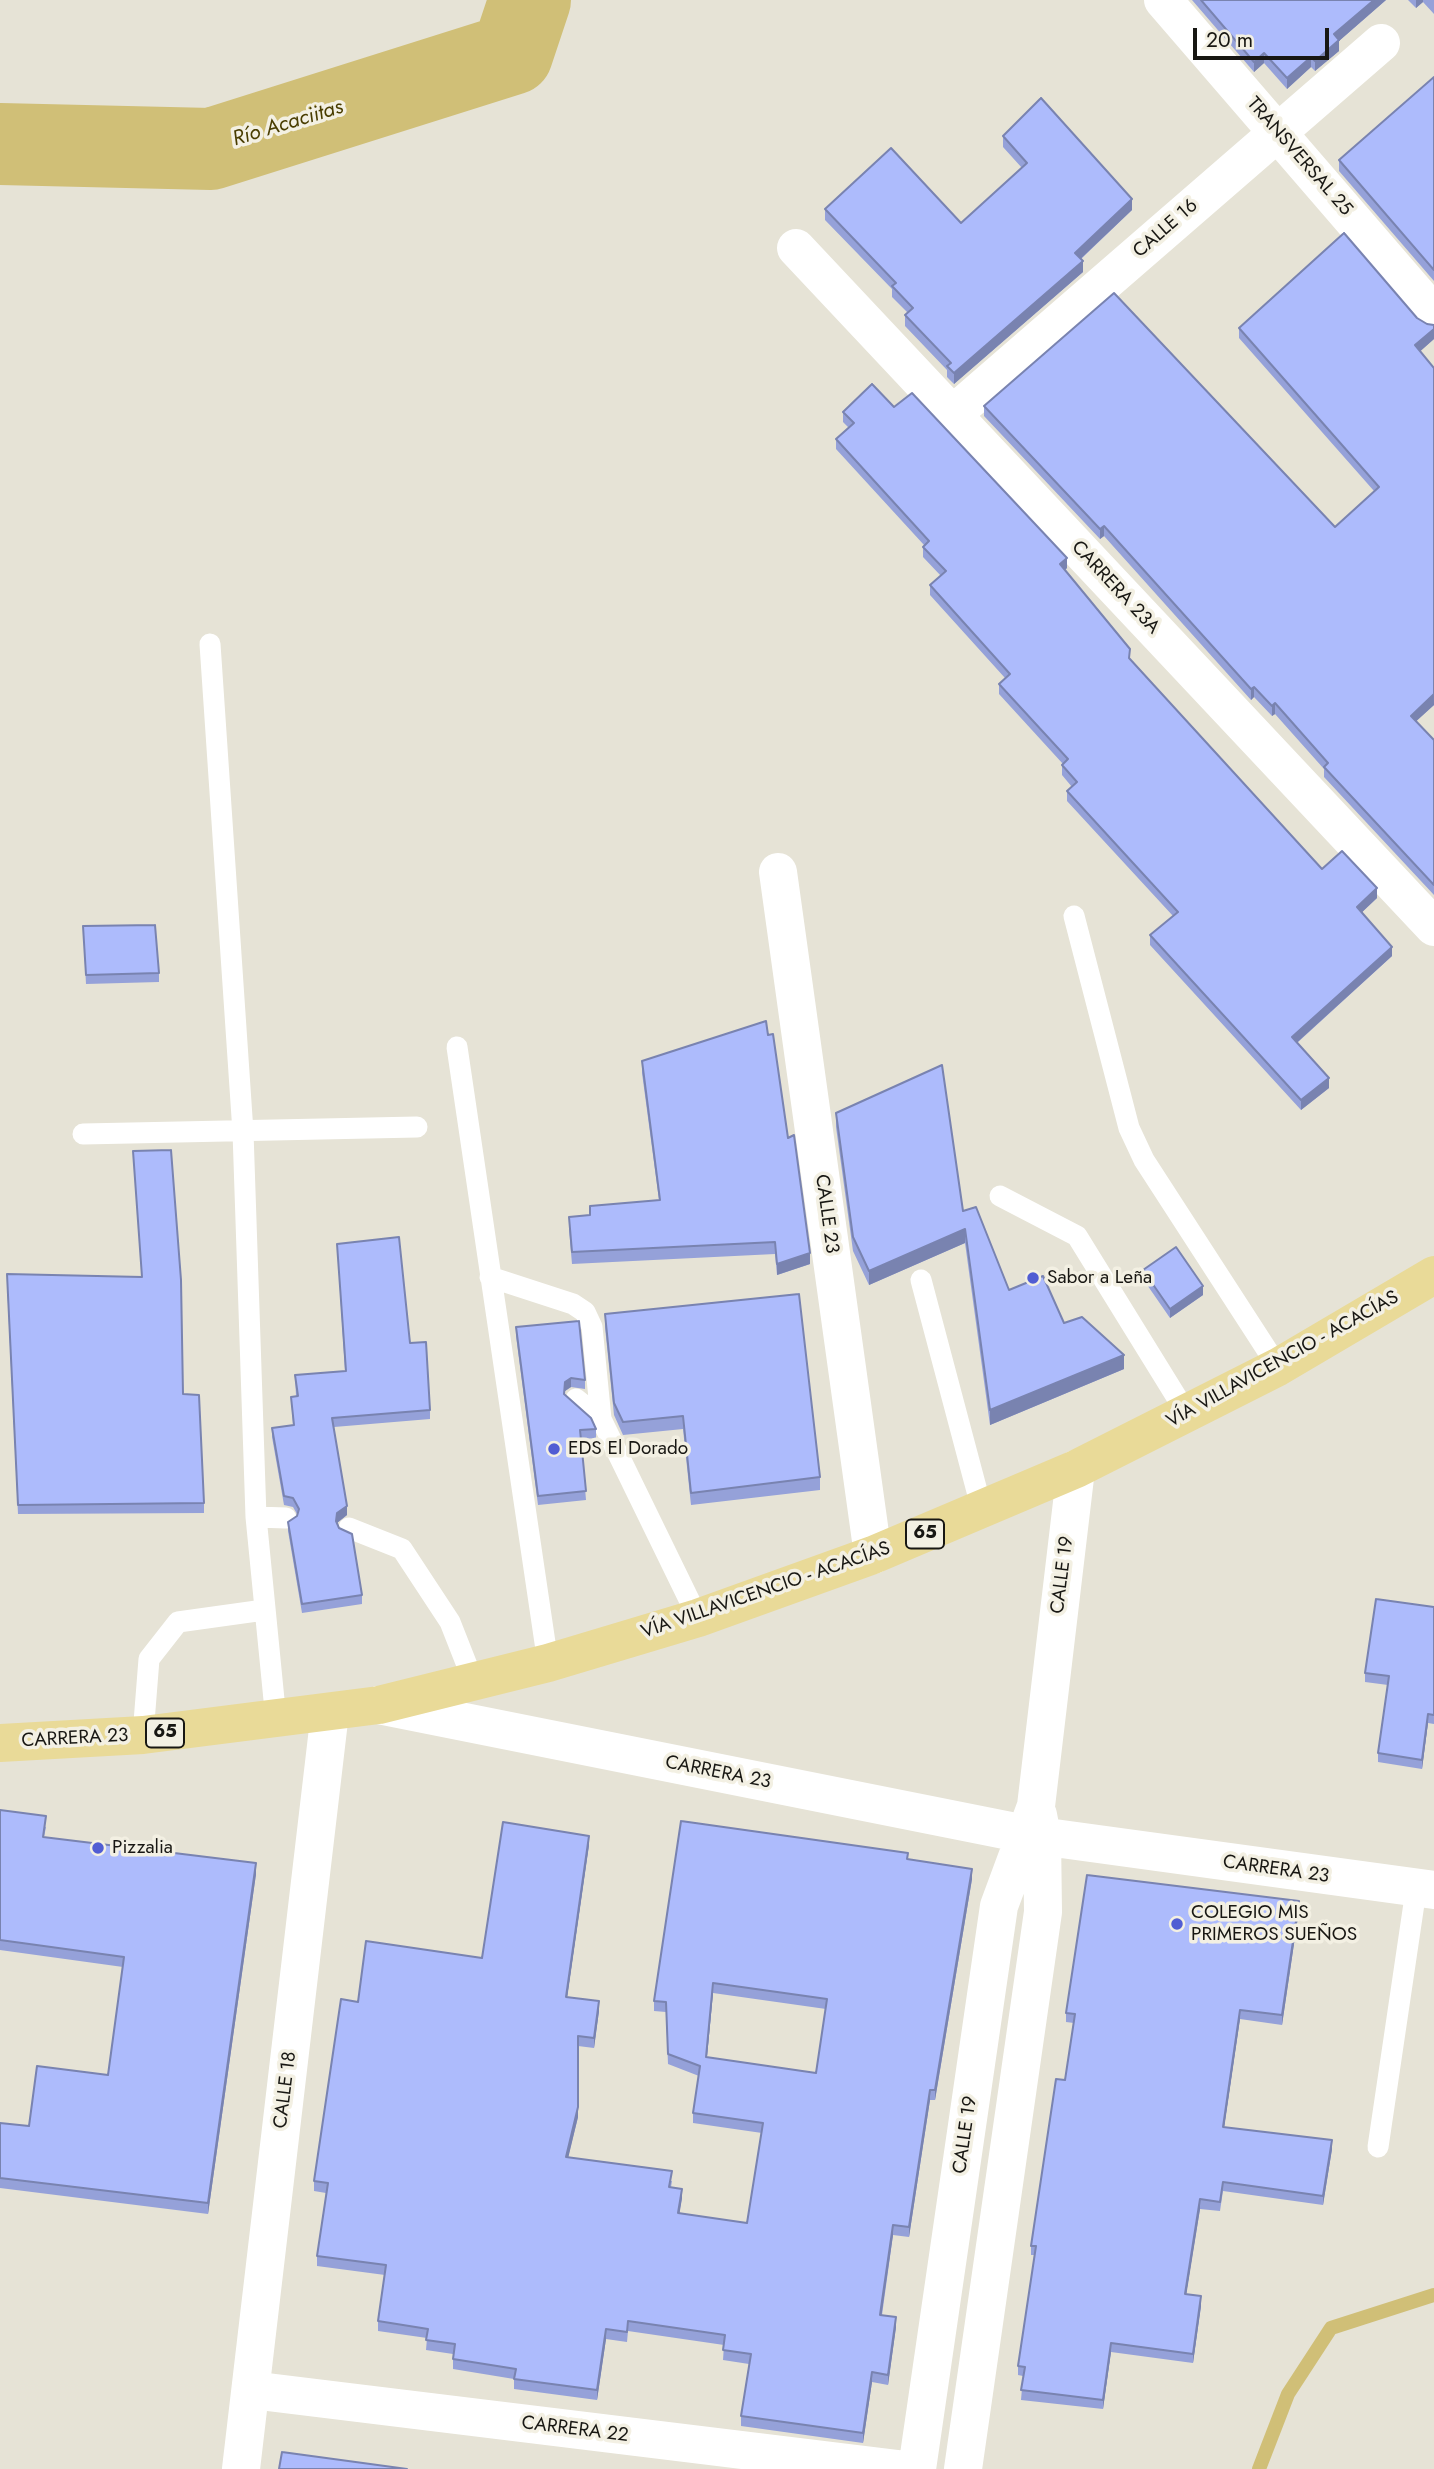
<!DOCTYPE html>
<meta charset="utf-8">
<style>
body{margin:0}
#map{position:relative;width:1434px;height:2469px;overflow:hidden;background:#e6e3d6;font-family:Jost,sans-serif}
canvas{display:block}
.scale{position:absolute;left:1193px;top:28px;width:136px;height:32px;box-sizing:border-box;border:4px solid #181713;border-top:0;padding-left:9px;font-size:21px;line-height:24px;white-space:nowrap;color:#181713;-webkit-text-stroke:5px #f3f0e3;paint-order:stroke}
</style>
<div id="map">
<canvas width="1434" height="2469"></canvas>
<div class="scale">20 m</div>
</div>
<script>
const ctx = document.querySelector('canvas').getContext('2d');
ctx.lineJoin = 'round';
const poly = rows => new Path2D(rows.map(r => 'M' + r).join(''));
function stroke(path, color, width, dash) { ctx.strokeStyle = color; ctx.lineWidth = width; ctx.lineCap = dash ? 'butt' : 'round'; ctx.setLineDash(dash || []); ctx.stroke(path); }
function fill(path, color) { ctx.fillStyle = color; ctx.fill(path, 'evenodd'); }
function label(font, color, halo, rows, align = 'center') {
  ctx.font = font + ' Jost,sans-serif'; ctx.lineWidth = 7; ctx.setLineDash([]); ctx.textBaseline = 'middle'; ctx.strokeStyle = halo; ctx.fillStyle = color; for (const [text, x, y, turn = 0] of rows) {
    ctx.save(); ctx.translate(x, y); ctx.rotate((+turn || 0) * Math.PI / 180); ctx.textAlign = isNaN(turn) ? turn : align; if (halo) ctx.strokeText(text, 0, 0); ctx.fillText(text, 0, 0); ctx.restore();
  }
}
const stream = poly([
 [1259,2469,1288,2394,1331,2328,1434,2295]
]);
const river = poly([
 [0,144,211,149,512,54,530,0]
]);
const service = poly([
 [210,644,243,1132,256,1517,276,1720],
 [1074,916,1129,1128,1144,1160,1278,1367],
 [457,1047,548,1663],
 [83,1134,417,1127],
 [1000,1196,1077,1236,1187,1414],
 [490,1277,573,1304,585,1312,592,1327,601,1419],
 [921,1280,982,1510],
 [576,1399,601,1419,698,1618],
 [256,1517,286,1518],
 [349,1528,402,1549,450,1622,474,1683],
 [143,1735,149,1659,178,1622,264,1610],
 [1378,2147,1416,1890]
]);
const minor = poly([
 [1163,0,1434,314],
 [796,248,1434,927],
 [952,415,1381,43],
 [778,872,873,1555],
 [379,1705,1025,1834,1434,1890],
 [251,2390,898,2469],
 [917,2469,999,1906,1036,1806,1076,1469],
 [963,2469,1043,1912,1042,1836,1038,1815]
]);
const tertiary = poly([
 [241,2469,330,1712]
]);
const primary = poly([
 [0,1743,143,1735,379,1705,548,1663,698,1618,873,1555,1076,1469,1278,1367,1434,1275]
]);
const wall = poly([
 [1192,0,1386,0,1339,41,1339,51,1315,71,1311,67,1287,89,1264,63,1254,72],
 [1408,0,1434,0,1434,14,1423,2,1416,8],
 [1434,77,1434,281,1339,171,1339,160],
 [1003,136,1132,210,1081,259,1083,272,954,384,947,377,947,370,905,326,905,315,908,313,892,297,892,289,825,220,825,209,961,223,1022,168,1003,147],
 [1417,318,1427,324,1434,325,1434,339,1420,351,1434,368,1434,705,1416,721,1434,740,1434,895,1324,777,1324,769,1275,714,1272,716,1254,697,1251,700,1104,536,1100,539,984,416,984,406,1335,527,1374,491,1239,338,1239,328],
 [894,407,1067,568,1065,570,1130,659,1322,869,1377,898,1362,912,1392,956,1297,1043,1329,1088,1301,1110,1150,945,1150,935,1173,916,1067,801,1067,791,1072,787,1062,775,1062,765,1063,764,999,694,999,684,1005,678,930,595,930,585,941,576,923,557,923,547,924,545,836,449,836,439,849,428,843,422,843,412],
 [83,926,159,973,159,982,86,984],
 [642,1061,788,1138,810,1264,777,1275,775,1254,572,1264,569,1229,569,1217,590,1215,659,1200,642,1073],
 [836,1113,963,1211,1009,1290,1064,1323,1124,1369,990,1425,965,1243,869,1285,853,1251,836,1127],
 [133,1151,183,1394,204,1503,204,1513,18,1514,7,1284,142,1277],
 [337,1244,410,1343,430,1410,430,1419,334,1427,347,1515,337,1523,362,1595,362,1604,302,1613,288,1531,288,1522,297,1516,297,1514,293,1507,284,1505,272,1437,272,1428,293,1425,291,1397,296,1396,295,1375,345,1371],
 [1143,1270,1203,1295,1170,1318,1143,1279],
 [605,1314,820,1477,820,1490,691,1505,683,1429,623,1435,614,1415,605,1327],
 [516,1327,585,1380,585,1389,571,1387,565,1391,565,1395,596,1429,596,1438,581,1439,586,1500,538,1505,516,1336],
 [1434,1607,1434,1724,1428,1723,1422,1769,1378,1762,1378,1753,1388,1685,1365,1682,1365,1673],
 [0,1810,46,1827,44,1837,256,1874,208,2214,0,2188,0,2123,29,2126,108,2075,123,1967,0,1950],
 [589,1845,567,1997,599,2011,594,2048,578,2046,578,2117,568,2157,672,2181,671,2187,682,2198,679,2214,747,2223,762,2133,693,2123,693,2113,699,2076,668,2064,666,2012,654,2011,654,2001,908,1859,972,1879,935,2100,930,2100,909,2237,893,2235,882,2315,896,2327,888,2385,872,2382,863,2443,741,2426,741,2416,749,2364,723,2360,724,2345,628,2331,627,2342,606,2339,597,2400,514,2389,514,2379,453,2369,453,2354,426,2350,427,2338,378,2331,378,2321,385,2275,317,2266,317,2256,326,2193,314,2191,314,2181,358,2002,482,1958],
 [713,1993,826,2009,816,2073,707,2057],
 [1299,1910,1282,2025,1240,2019,1224,2127,1332,2149,1323,2205,1223,2191,1220,2211,1200,2209,1186,2294,1201,2306,1193,2363,1111,2352,1103,2409,1021,2400,1023,2376,1018,2375,1018,2366,1035,2255,1031,2255,1031,2246,1065,2080,1074,2023,1066,2022,1066,2013]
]);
const shadedWall = poly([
 [1374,0,1386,0,1339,41,1339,51,1315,71,1315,61,1334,34],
 [1416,0,1423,0,1423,2,1416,8],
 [1264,53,1264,63,1254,72,1254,62],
 [1311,57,1311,67,1287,89,1287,78],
 [1132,199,1132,210,1075,264,1075,253],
 [1083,261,1083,272,954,384,954,373],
 [1434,329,1434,339,1415,356,1415,345],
 [1104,526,1104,536,1100,539,1100,529],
 [1067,558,1067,568,1060,574,1060,564],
 [1254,687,1254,697,1251,700,1251,689],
 [1434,694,1434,705,1411,726,1411,716],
 [1275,703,1275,714,1272,716,1272,706],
 [1377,888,1377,898,1357,917,1357,907],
 [1392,947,1392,956,1292,1047,1292,1037],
 [1329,1078,1329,1088,1301,1110,1301,1100],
 [965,1229,965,1243,869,1285,869,1271],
 [810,1253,810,1264,777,1275,777,1264],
 [1203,1286,1203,1295,1170,1318,1170,1309],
 [1124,1355,1124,1369,990,1425,990,1410],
 [571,1378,571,1387,565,1391,564,1403,565,1382],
 [347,1506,347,1515,337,1523,336,1531,337,1513],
 [1428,1714,1428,1723,1422,1769,1422,1760],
 [589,1836,589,1845,566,2006,566,1997],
 [256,1863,256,1874,208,2214,208,2203],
 [972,1869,972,1879,935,2100,935,2090],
 [1299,1901,1299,1910,1282,2025,1282,2015],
 [713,1983,713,1993,706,2067,706,2057],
 [599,2001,599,2011,594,2048,594,2038],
 [1240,2010,1240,2019,1223,2136,1223,2127],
 [930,2090,930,2100,909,2237,909,2227],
 [578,2107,578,2117,566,2167,566,2157],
 [1332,2140,1332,2149,1323,2205,1323,2196],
 [682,2189,682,2198,678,2223,678,2213],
 [1200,2199,1200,2209,1185,2303,1185,2294],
 [893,2225,893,2235,880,2325,880,2315],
 [1201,2296,1201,2306,1193,2363,1193,2354],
 [896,2317,896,2327,888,2385,888,2375],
 [606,2329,606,2339,597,2400,597,2390],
 [1111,2343,1111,2352,1103,2409,1103,2400],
 [872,2372,872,2382,863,2443,863,2433]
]);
const building = poly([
 [1201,0,1374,0,1334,34,1339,40,1315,61,1311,57,1287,78,1264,53,1254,62,1201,0],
 [1434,77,1434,270,1339,160,1434,77],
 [1041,98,1132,199,1075,253,1083,261,954,373,947,366,951,363,905,315,913,308,892,286,896,283,825,209,891,148,961,223,1027,163,1003,136,1041,98],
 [1344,233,1417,318,1427,324,1434,325,1434,329,1415,345,1434,368,1434,694,1411,716,1434,740,1434,885,1324,767,1328,763,1275,703,1272,706,1254,687,1251,689,1104,526,1100,529,984,406,1114,293,1335,527,1379,487,1239,328,1344,233],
 [872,384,894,407,912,393,1067,558,1060,564,1130,649,1129,658,1322,869,1342,851,1377,888,1357,907,1392,947,1292,1037,1329,1078,1301,1100,1150,935,1178,912,1067,791,1077,782,1062,765,1068,759,999,684,1010,674,930,585,946,571,923,547,929,541,836,439,854,423,843,412,872,384],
 [155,925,159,973,86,975,83,926,155,925],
 [766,1021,768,1035,773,1034,788,1138,794,1135,810,1253,777,1264,775,1242,572,1252,569,1217,590,1215,590,1206,660,1200,642,1061,766,1021],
 [942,1065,963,1211,976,1207,1009,1290,1043,1276,1064,1323,1082,1317,1124,1355,990,1410,965,1229,869,1271,853,1237,836,1113,942,1065],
 [171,1150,181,1280,183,1394,199,1395,204,1503,18,1505,7,1274,142,1277,133,1151,171,1150],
 [399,1237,410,1343,426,1342,430,1410,332,1418,347,1506,337,1513,336,1521,339,1528,352,1534,362,1595,302,1604,288,1522,297,1516,299,1509,293,1498,284,1496,272,1428,294,1425,291,1397,298,1396,295,1375,346,1371,337,1244,399,1237],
 [1176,1247,1203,1286,1170,1309,1143,1270,1176,1247],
 [799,1294,820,1477,691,1493,683,1416,623,1422,614,1403,605,1314,799,1294],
 [579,1321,585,1380,571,1378,565,1382,564,1394,591,1418,596,1429,580,1430,586,1491,538,1496,516,1327,579,1321],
 [1376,1599,1434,1607,1434,1715,1428,1714,1422,1760,1378,1753,1389,1676,1365,1673,1376,1599],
 [0,1810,46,1816,43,1837,256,1863,208,2203,0,2178,0,2123,29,2126,37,2066,108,2075,124,1957,0,1940,0,1810],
 [681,1821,908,1853,907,1859,972,1869,935,2090,930,2090,909,2227,893,2225,880,2315,896,2317,888,2375,872,2372,863,2433,741,2416,751,2354,723,2350,725,2335,628,2321,627,2332,606,2329,597,2390,514,2379,516,2369,453,2359,455,2344,426,2340,428,2329,378,2321,386,2265,317,2256,328,2183,314,2181,341,1999,358,2002,366,1941,482,1958,503,1822,589,1836,566,1997,599,2001,594,2038,578,2036,578,2107,566,2157,672,2171,669,2187,682,2189,678,2213,747,2223,763,2123,693,2113,700,2066,668,2054,666,2002,654,2001,681,1821],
 [713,1983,827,1999,816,2073,706,2057,713,1983],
 [1087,1875,1299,1901,1282,2015,1240,2010,1223,2127,1332,2140,1323,2196,1223,2182,1220,2202,1200,2199,1185,2294,1201,2296,1193,2354,1111,2343,1103,2400,1021,2390,1025,2367,1018,2366,1036,2246,1031,2246,1056,2079,1065,2080,1075,2014,1066,2013,1087,1875],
 [282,2452,407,2469,279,2469,282,2452]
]);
const markers = [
 [1033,1278,7,"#515dd3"],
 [554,1449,7,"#515dd3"],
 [98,1848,7,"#515dd3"],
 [1177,1924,7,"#515dd3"]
];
const shields = [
 [925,1534,38],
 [165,1733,38]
];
const shieldNames = [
 ["65",925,1534],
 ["65",165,1733]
];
const streetNames = [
 ["TRANSVERSAL 25",1299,157,49],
 ["CALLE 16",1166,229,-41],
 ["CARRERA 23A",1115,588,47],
 ["CALLE 23",826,1214,82],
 ["VÍA VILLAVICENCIO - ACACÍAS",1283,1360,-29],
 ["CALLE 19",1063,1575,-83],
 ["VÍA VILLAVICENCIO - ACACÍAS",766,1591,-19],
 ["CARRERA 23",75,1739,-3],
 ["CARRERA 23",718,1773,11],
 ["CARRERA 23",1276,1870,8],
 ["CALLE 18",286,2090,-83],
 ["CALLE 19",966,2135,-82],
 ["CARRERA 22",575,2430,7]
];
const poiNames = [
 ["Sabor a Leña",1047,1278],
 ["EDS El Dorado",568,1449],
 ["Pizzalia",112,1848],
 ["COLEGIO MIS",1191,1913],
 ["PRIMEROS SUEÑOS",1191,1935]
];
const waterNames = [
 ["Río Acaciitas",288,124,-17]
];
stroke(stream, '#d0bf77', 14);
stroke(river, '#d0bf77', 82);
stroke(service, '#fff', 21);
stroke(minor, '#fff', 38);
stroke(tertiary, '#fff', 38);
stroke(primary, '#e9da98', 38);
fill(wall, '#95a1d9');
fill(shadedWall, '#7983b0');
fill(building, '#adbbfc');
stroke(building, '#7983b0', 2);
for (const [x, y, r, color] of markers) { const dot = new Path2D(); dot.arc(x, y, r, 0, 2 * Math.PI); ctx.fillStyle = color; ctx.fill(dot); stroke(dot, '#f3f0e3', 2.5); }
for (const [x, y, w] of shields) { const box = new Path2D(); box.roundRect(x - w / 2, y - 14.5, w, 29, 5); ctx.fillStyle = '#f3f0e3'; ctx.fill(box); stroke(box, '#181713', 2); }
label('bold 18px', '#181713', null, shieldNames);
label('19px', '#181713', '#f3f0e3', streetNames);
label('19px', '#181713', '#f3f0e3', poiNames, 'left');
label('italic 21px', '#493d00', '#f3f0e3', waterNames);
</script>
